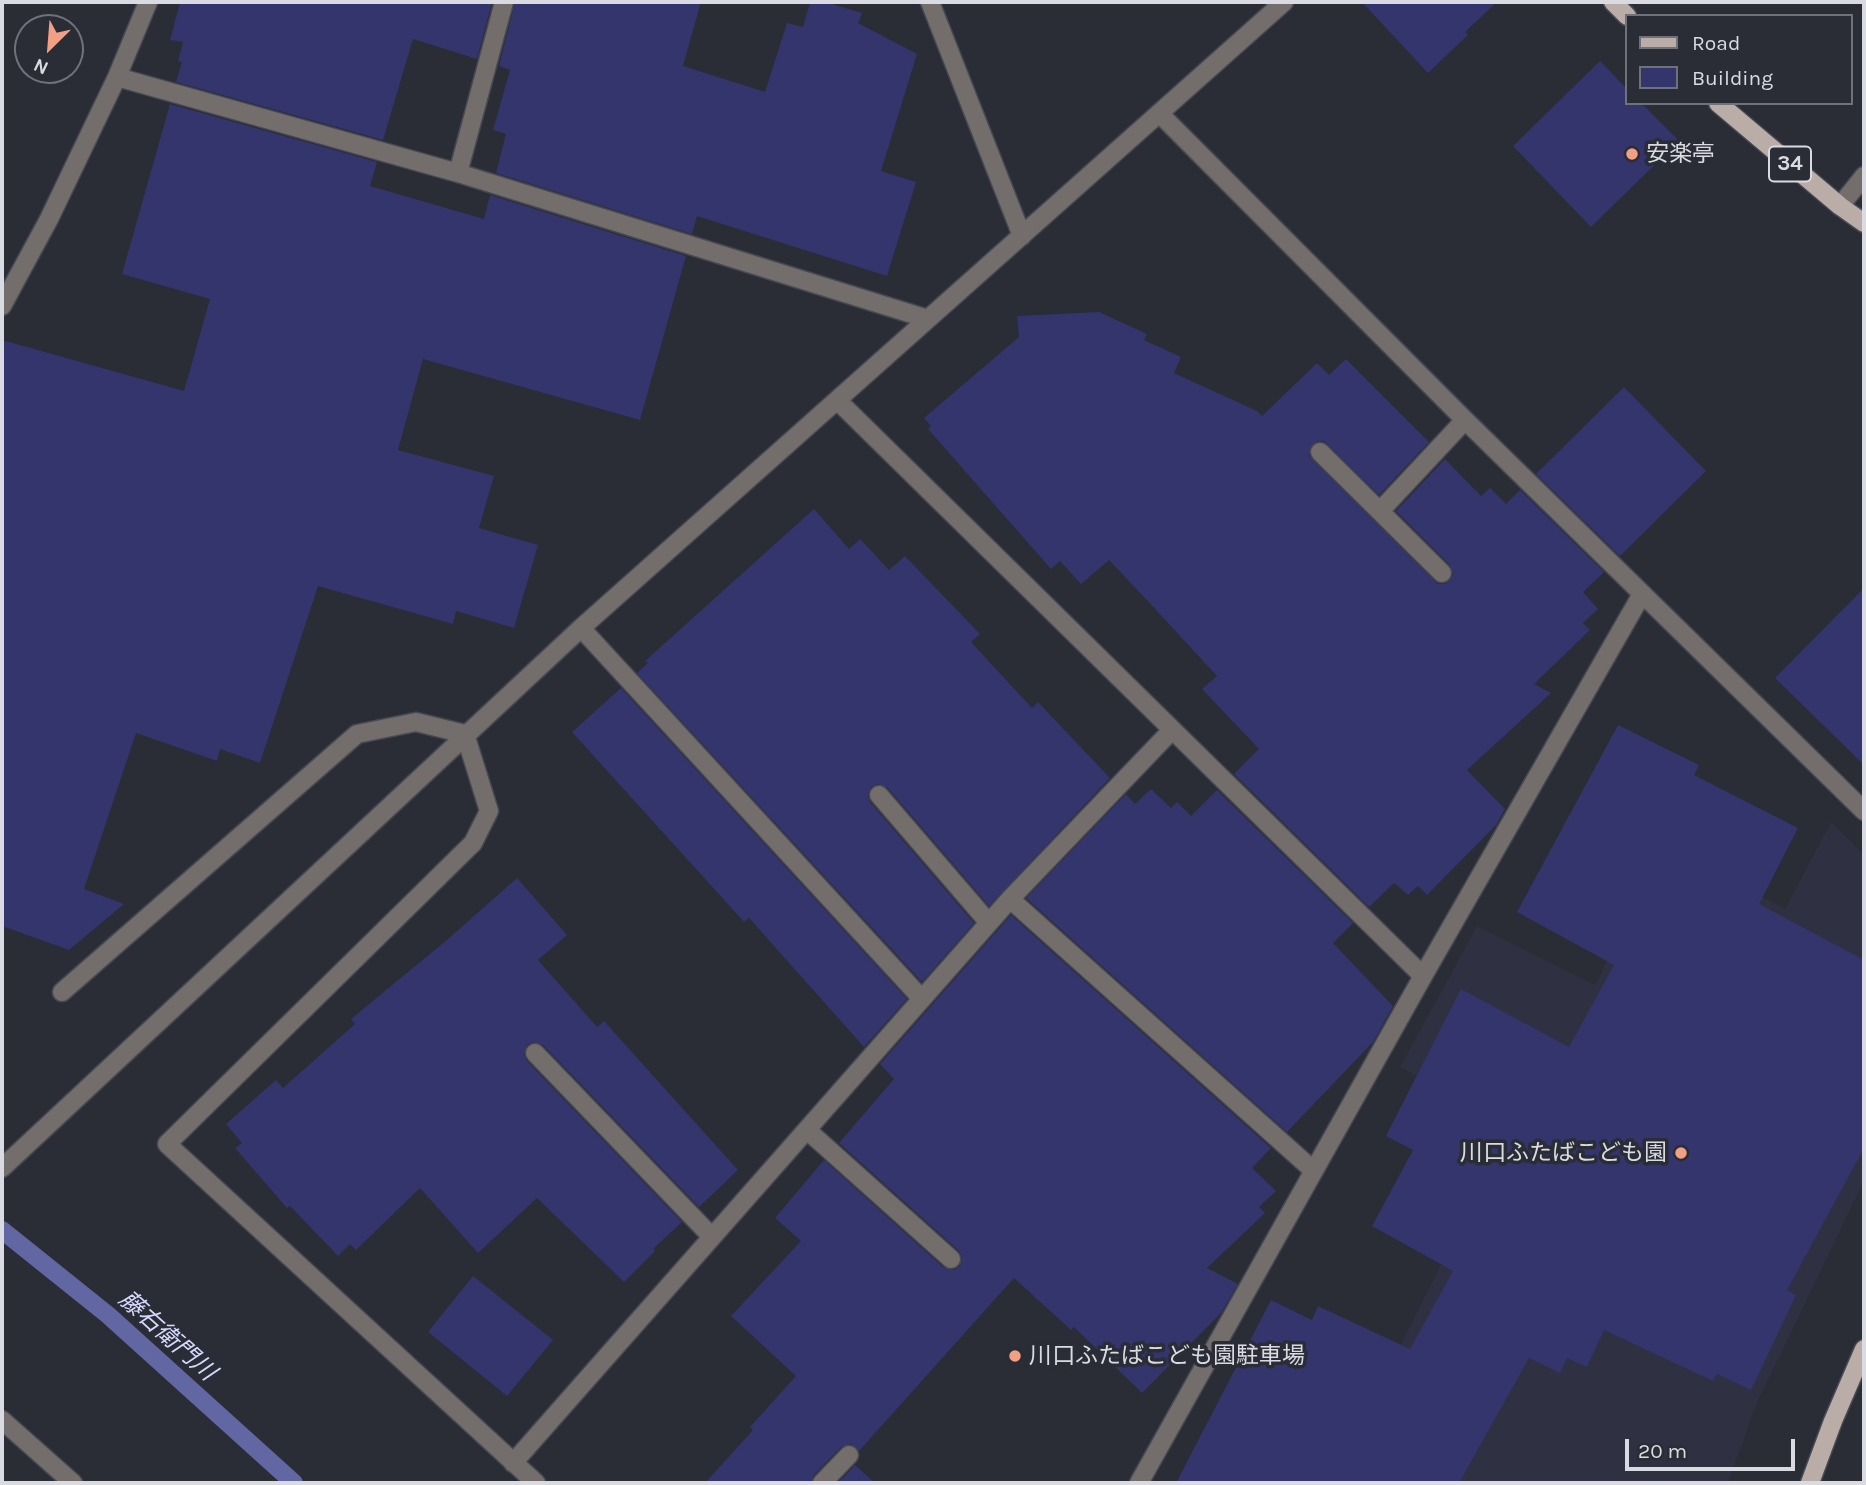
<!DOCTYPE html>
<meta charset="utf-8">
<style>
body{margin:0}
#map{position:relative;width:1866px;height:1485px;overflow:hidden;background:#2a2c36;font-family:Karla,sans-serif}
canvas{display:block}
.frame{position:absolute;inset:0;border:4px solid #dadbe2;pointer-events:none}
.legend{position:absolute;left:1625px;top:14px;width:228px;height:91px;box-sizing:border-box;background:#2a2c36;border:2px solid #70727b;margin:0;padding:9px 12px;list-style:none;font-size:21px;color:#dadbe2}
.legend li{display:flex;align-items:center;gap:14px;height:35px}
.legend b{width:35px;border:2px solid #70727b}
.north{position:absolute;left:14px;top:14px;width:70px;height:70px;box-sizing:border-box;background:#2a2c36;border:2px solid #70727b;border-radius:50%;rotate:205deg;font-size:19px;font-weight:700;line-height:28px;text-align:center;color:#dadbe2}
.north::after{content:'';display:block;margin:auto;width:24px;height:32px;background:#f39f83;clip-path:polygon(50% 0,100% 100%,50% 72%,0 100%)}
.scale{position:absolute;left:1625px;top:1439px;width:170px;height:32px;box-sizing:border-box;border:4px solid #dadbe2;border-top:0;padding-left:9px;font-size:21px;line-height:24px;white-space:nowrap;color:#dadbe2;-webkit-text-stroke:5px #2a2c36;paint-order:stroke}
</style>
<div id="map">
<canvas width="1866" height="1485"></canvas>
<div class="frame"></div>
<ul class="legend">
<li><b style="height:9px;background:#baada8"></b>Road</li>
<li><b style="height:19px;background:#33356c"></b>Building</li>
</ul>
<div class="north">N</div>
<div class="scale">20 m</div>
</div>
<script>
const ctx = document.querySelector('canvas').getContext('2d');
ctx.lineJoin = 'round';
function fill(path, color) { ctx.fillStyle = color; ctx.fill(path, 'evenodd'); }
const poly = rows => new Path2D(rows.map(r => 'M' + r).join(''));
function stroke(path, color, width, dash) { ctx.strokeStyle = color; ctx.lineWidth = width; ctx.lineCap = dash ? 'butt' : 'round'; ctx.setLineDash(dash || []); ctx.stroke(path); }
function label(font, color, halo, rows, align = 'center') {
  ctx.font = font + ' Karla,"Noto Sans JP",sans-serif'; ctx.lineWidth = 7; ctx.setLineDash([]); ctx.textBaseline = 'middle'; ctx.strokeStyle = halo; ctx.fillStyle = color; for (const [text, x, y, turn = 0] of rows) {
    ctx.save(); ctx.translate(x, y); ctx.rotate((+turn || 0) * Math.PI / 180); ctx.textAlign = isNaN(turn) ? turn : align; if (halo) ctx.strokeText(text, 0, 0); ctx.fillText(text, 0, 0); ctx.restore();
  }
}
const built = poly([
 [1831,822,1864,854,1864,1181,1756,1405,1728,1483,1330,1483,1512,1126,1400,1067,1477,926,1595,985,1665,844,1785,909]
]);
const stream = poly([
 [2,1230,108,1315,294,1483]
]);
const building = poly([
 [180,2,492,2,477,59,413,39,383,140,176,82,182,62,178,61,183,42,170,40],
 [515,2,701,2,683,66,765,92,787,23,803,27,810,2,825,2,862,13,858,23,917,54,881,171,916,182,887,276,697,216,692,234,496,173,506,134,493,130,510,70,499,66],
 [1362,2,1497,2,1465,32,1468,35,1428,73],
 [1600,61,1626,88,1626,103,1641,103,1679,141,1591,227,1513,146],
 [170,104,377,162,370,186,484,219,490,195,686,256,640,420,423,359,398,450,494,476,479,528,538,545,514,628,456,611,453,624,318,586,260,763,220,749,217,761,136,733,84,889,124,904,69,950,2,926,2,340,184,391,210,299,122,274],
 [1099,312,1147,334,1144,340,1181,357,1174,373,1257,411,1262,416,1317,363,1329,375,1346,359,1429,442,1379,495,1324,441,1318,441,1312,445,1309,456,1438,584,1446,584,1450,580,1453,575,1450,565,1396,511,1445,459,1481,496,1490,488,1506,504,1520,490,1604,572,1583,592,1598,609,1583,623,1590,630,1534,684,1551,693,1467,770,1505,809,1496,825,1427,895,1418,886,1408,895,1394,883,1369,907,1234,774,1259,749,1202,689,1217,676,1143,596,1109,560,1081,584,1060,561,1051,569,928,429,931,426,924,418,1019,337,1017,316],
 [1624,387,1706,471,1620,556,1536,474],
 [814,509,849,549,860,539,889,570,905,556,980,634,971,642,1032,708,1038,702,1110,778,989,906,888,788,878,784,871,787,868,796,870,802,974,923,922,982,637,673,648,663,645,661],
 [1864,588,1864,765,1775,678],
 [621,688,907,999,864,1047,749,918,744,922,572,732],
 [1618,725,1699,765,1694,775,1798,828,1759,904,1864,960,1864,1148,1787,1290,1796,1295,1751,1390,1717,1374,1713,1381,1604,1330,1587,1367,1567,1358,1560,1373,1529,1358,1459,1483,1176,1483,1271,1300,1312,1320,1318,1306,1410,1349,1453,1271,1372,1226,1413,1150,1386,1136,1461,989,1569,1047,1614,965,1517,912],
 [1151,789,1171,808,1177,802,1191,816,1217,790,1353,923,1333,943,1393,1006,1373,1042,1287,1132,1026,898,1126,794,1135,804],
 [517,878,567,935,538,960,597,1027,604,1021,738,1170,699,1207,543,1045,533,1042,527,1045,524,1055,527,1061,682,1222,653,1249,655,1251,624,1282,537,1198,478,1253,420,1188,356,1250,350,1244,338,1256,290,1206,287,1208,235,1148,242,1143,226,1124,276,1080,283,1088,355,1024,351,1019,448,939],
 [1011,915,1271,1148,1252,1168,1276,1191,1259,1207,1265,1213,1207,1268,1238,1284,1221,1313,1142,1393,1074,1327,1071,1330,1014,1278,859,1451,851,1444,841,1447,814,1475,811,1483,705,1483,753,1430,750,1427,796,1376,731,1316,801,1241,775,1218,824,1160,943,1267,954,1270,960,1266,962,1256,959,1251,839,1143,894,1079,880,1064],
 [473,1276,553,1340,507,1396,428,1332],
 [855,1465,875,1483,838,1483]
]);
const minor = poly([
 [930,2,1022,236],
 [117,77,458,173,928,319],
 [1159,113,1465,420,1864,811],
 [458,173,504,2],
 [1840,206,1864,176],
 [2,306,49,219,117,77,148,2],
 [837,400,1423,976],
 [1320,452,1442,573],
 [1380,511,1465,420],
 [581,628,922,999],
 [879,795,989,923],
 [1010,899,1314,1171],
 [62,992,357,734,416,722,465,734,489,811,473,843,167,1144,536,1483],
 [535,1053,712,1237],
 [807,1130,951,1259],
 [2,1168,581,628,1284,2],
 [2,1420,73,1483],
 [513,1463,1010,899,1172,730],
 [822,1483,849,1455],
 [1139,1483,1423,976,1642,594]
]);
const major = poly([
 [1613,2,1627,16],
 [1718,103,1840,206,1864,223],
 [1810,1483,1833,1421,1864,1349]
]);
const markers = [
 [1632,154,7,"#f39f83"],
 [1681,1153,7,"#f39f83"],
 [1015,1356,7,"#f39f83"]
];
const shields = [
 [1790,164,42]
];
const shieldNames = [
 ["34",1790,164]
];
const poiNames = [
 ["安楽亭",1646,154],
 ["川口ふたばこども園",1667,1153,"right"],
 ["川口ふたばこども園駐車場",1029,1356]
];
const waterNames = [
 ["藤右衛門川",167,1336,42]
];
fill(built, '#2f3041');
stroke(stream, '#6267a3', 18);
fill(building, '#33356c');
stroke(minor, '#464852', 21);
stroke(major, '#464852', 21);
stroke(minor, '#736d6b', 18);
stroke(major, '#baada8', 18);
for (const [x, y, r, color] of markers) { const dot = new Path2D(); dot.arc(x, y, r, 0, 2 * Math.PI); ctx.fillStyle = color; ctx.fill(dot); stroke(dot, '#2a2c36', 2.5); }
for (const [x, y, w] of shields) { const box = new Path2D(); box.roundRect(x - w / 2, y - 17.5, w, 35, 5); ctx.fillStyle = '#2a2c36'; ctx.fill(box); stroke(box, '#dadbe2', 2); }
label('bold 21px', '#dadbe2', null, shieldNames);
label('23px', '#dadbe2', '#2a2c36', poiNames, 'left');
label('italic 24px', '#d5dafd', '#2a2c36', waterNames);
</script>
